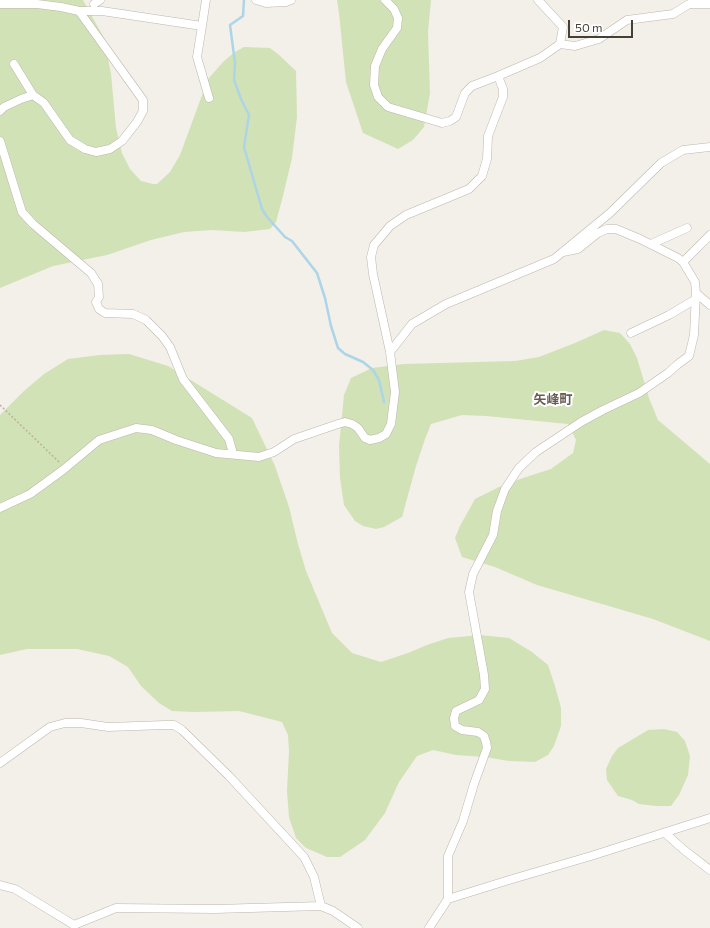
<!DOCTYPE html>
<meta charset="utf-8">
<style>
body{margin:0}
#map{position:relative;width:710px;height:928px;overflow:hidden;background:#f3efe9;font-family:Commissioner,sans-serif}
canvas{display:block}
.scale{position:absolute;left:568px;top:20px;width:65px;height:18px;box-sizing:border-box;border:2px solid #453f38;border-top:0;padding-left:5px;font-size:12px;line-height:14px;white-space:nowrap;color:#453f38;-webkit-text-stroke:3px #fff;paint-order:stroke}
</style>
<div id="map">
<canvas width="710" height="928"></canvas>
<div class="scale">50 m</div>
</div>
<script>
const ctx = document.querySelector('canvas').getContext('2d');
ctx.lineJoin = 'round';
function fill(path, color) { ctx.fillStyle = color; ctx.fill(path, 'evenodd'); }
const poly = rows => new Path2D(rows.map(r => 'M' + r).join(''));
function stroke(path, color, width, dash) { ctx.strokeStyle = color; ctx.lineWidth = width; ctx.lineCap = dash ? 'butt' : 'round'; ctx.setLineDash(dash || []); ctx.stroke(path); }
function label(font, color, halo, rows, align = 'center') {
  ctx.font = font + ' Commissioner,"Noto Sans JP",sans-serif'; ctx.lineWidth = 4; ctx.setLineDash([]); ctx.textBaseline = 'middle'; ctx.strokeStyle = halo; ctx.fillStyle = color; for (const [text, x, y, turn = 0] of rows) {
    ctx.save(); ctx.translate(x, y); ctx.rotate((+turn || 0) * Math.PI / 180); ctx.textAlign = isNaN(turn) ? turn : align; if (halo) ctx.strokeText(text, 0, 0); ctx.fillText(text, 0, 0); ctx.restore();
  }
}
const green = poly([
 [0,0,83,0,104,38,111,74,116,128,122,153,130,169,141,181,153,184,157,184,170,172,180,155,208,79,224,61,235,52,244,47,270,48,278,54,296,71,297,117,292,158,283,196,276,222,270,229,244,232,212,230,184,232,151,240,107,255,53,266,0,288],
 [337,0,431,0,428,32,430,93,424,127,413,140,398,149,363,133,346,82,339,13],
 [604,330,620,333,630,344,637,358,649,398,658,420,710,464,710,641,653,619,537,585,495,567,462,557,455,538,460,526,475,499,499,487,523,478,551,469,573,453,576,440,568,424,486,416,462,415,431,424,425,439,416,466,402,517,384,527,376,529,363,526,355,521,344,505,340,478,339,446,344,395,351,378,372,368,404,364,515,361,539,357,575,343],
 [129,354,168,366,252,418,275,466,289,507,298,544,306,571,332,633,352,653,381,662,408,653,427,645,448,638,480,635,509,638,532,652,548,665,555,686,561,708,561,726,554,746,548,755,535,762,509,761,485,757,456,755,433,750,417,756,399,782,385,813,365,840,340,857,327,857,306,848,296,838,289,817,287,791,289,751,288,735,282,722,239,711,195,712,172,711,159,703,141,686,128,667,109,656,77,649,27,649,0,655,0,415,24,391,44,374,68,359,100,355],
 [664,729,677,732,685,741,690,756,688,775,679,795,671,806,656,806,639,804,632,800,618,796,607,780,606,769,612,756,618,748,648,730]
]);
const stream = poly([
 [244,0,243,16,230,25,235,63,234,80,241,99,249,115,244,147,262,209,267,217,285,237,292,241,317,273,325,298,331,326,338,348,345,354,363,362,373,370,379,380,384,402]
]);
const path = poly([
 [0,405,59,462]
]);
const minor = poly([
 [256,0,266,3,286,2,291,0],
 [385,0,394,9,398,18,397,28,382,49,375,66,374,85,378,97,388,107,442,123,450,121,456,117,465,93,472,86,498,76,540,58,560,44,563,27,538,0],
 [0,4,37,4,61,7,79,11,143,100,143,111,137,122,122,141,110,149,96,152,85,149,70,140,44,103,33,95,21,99,4,107,0,111],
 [94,4,100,0],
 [79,11,102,11,202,26,197,57,209,98],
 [202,26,206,0],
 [560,44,575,46,599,39,627,20,673,14,689,4,710,4],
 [14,64,33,95],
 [0,141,22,212,33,224,91,273,98,284,99,297,96,302,99,309,105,313,133,314,146,320,162,336,170,347,183,379,229,439,233,454],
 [651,244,687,228],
 [683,262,710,235],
 [696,293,710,305],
 [631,333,669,315,696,299],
 [390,352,412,324,446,304,554,259,610,213,661,163,683,150,710,147],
 [0,508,30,494,63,470,99,440,136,428,152,430,176,440,216,453,259,457,274,452,294,439,338,424,345,422,352,424,358,428,365,438,370,440,379,438,386,434,391,424,395,392,390,352,373,274,371,257,374,245,390,226,406,215,469,189,482,176,487,159,488,136,503,97,503,89,498,76],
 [0,763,50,727,65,723,81,723,108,727,165,725,174,725,182,730,229,776,304,857,314,877,321,906],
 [665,833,684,850,710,870],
 [0,885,15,889,74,925,116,908,215,909,321,906,333,911,358,928],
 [448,899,509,880,591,856,710,818],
 [429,928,448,899,448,856,463,821,474,784,487,748,486,742,484,736,478,732,462,730,455,726,454,718,456,711,479,700,485,689,484,675,469,592,473,574,493,535,497,511,505,489,519,468,536,452,581,422,603,410,639,393,668,373,678,364,689,356,694,335,696,293,695,282,683,262,678,258,640,239,616,229,607,229,598,233,578,249,563,252]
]);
const quarterNames = [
 ["矢峰町",553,400]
];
fill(green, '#d2e2b7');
stroke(stream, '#add5e8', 2.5);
stroke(minor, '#bdb6ad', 9);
stroke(path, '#bdb0a0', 1.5, [2, 2]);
stroke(minor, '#fff', 8);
label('bold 13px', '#675c51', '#fff', quarterNames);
</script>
